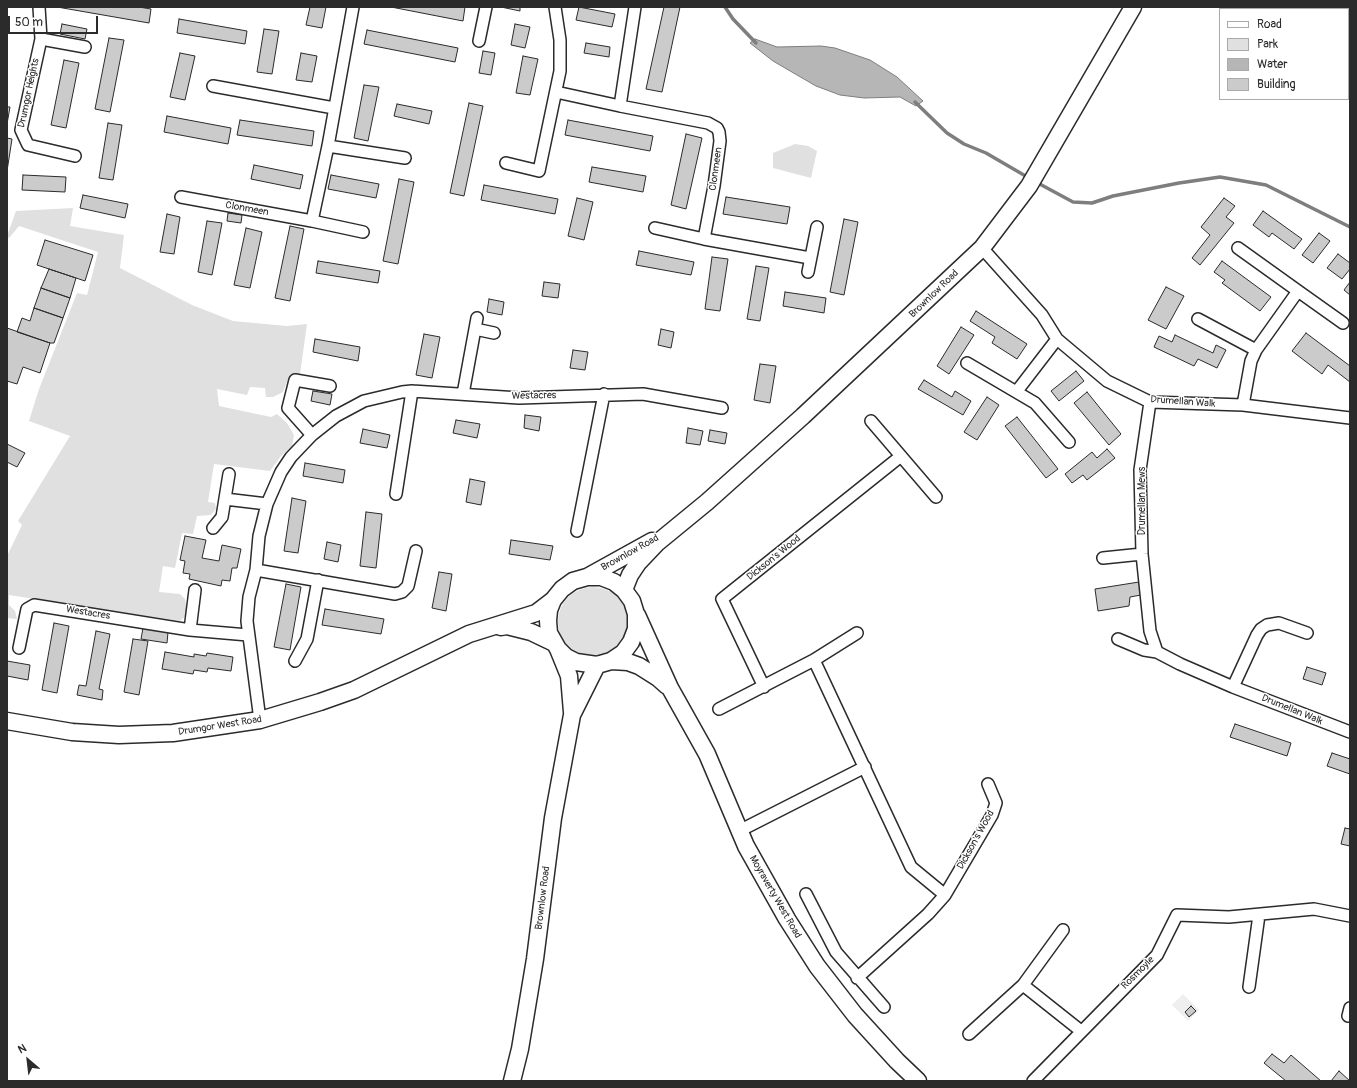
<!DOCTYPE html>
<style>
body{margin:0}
#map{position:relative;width:1357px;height:1088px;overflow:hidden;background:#fff;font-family:Pangolin,sans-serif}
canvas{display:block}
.frame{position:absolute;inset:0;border:8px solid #2b2b2b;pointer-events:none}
.legend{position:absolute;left:1219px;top:8px;width:130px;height:92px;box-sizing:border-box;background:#fff;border:1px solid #aaa;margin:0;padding:5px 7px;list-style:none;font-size:12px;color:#2b2b2b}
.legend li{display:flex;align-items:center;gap:8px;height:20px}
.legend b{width:20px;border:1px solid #aaa}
.north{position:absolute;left:8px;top:1040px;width:40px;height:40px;-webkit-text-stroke:3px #fff;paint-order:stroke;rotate:332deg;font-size:11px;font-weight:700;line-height:16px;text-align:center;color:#2b2b2b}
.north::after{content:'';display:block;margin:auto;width:14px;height:18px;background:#2b2b2b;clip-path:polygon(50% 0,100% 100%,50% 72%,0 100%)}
.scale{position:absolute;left:8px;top:16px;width:90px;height:18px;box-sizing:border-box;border:2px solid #2b2b2b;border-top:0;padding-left:5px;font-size:12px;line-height:14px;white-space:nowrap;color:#2b2b2b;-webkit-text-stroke:3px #fff;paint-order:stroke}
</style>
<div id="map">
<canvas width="1357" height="1088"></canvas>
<div class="frame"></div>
<ul class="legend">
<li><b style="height:5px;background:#fff"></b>Road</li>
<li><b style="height:11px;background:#e0e0e0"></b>Park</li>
<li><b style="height:11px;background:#b6b6b6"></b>Water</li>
<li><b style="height:11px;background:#cbcbcb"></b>Building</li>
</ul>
<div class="north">N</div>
<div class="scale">50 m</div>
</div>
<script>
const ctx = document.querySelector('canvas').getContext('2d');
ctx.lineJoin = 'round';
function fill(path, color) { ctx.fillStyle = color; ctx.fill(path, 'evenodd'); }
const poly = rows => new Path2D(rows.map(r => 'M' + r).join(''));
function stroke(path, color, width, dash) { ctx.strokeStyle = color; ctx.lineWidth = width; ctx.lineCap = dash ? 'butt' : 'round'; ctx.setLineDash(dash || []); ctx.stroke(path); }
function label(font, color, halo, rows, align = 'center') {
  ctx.font = font + ' Pangolin,sans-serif'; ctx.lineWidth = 3; ctx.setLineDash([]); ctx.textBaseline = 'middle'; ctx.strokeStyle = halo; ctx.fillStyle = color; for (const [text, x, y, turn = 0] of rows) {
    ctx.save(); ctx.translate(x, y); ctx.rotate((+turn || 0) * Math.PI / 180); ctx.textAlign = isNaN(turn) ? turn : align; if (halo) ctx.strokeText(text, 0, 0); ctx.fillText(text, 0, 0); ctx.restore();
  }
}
const built = poly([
 [1183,994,1199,1010,1188,1021,1172,1005]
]);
const green = poly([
 [795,144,808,146,817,151,811,178,773,168,773,153],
 [73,208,70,226,124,235,120,268,192,305,233,321,287,326,307,324,300,374,289,376,283,392,273,397,266,397,265,388,250,387,247,395,217,389,219,406,271,417,277,414,287,423,294,435,292,446,281,456,270,471,214,464,208,502,215,503,216,509,211,515,197,516,193,534,182,533,175,568,163,566,159,592,180,594,185,599,188,614,180,621,9,595,9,605,15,611,17,619,7,618,7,556,22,525,18,521,70,436,29,421,39,389,77,293,87,295,98,252,19,226,9,238,7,236,16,211],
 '558 622a35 35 0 1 1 70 0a35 35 0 1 1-70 0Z'
]);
const water = poly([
 [755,39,777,47,821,46,835,48,870,60,897,77,923,101,916,106,900,97,864,98,840,95,816,86,773,61,750,43,755,39]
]);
const stream = poly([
 [725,7,733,19,756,43],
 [915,102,947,133,964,144,986,153,1029,178],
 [1036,182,1073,202,1092,203,1113,196,1179,183,1220,177,1266,185,1350,227]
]);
const building = poly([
 [57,7,139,7,151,9,149,23,57,7],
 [310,7,326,7,322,28,306,25,310,7],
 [391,7,465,7,463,21,391,7],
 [501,7,520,7,520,11,501,7],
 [579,7,615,14,612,27,576,20,579,7],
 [664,7,680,7,662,92,646,89,664,7],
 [179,19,247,31,245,44,177,33,179,19],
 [62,24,87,29,85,39,60,34,62,24],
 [515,24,530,27,525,48,511,45,515,24],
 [264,29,279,31,272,74,257,72,264,29],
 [367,30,458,48,455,62,364,44,367,30],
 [109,38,124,40,110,112,95,109,109,38],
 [586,43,610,47,609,57,584,53,586,43],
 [483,51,495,53,491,75,479,73,483,51],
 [180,53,195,56,185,100,170,97,180,53],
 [301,53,317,56,312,82,296,80,301,53],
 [523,56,538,59,530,95,516,93,523,56],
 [64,60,79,63,66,128,51,125,64,60],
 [364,85,379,87,368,141,354,138,364,85],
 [469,103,483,106,464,196,450,193,469,103],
 [397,104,432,111,429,124,394,116,397,104],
 [7,107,10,107,7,124,7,107],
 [167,116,231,128,228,144,164,132,167,116],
 [240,120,314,131,312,146,237,135,240,120],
 [568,120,653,136,650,151,565,135,568,120],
 [108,123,122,125,113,180,99,178,108,123],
 [686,134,702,138,686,209,671,205,686,134],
 [7,138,12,139,7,171,7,138],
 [254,165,303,175,300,189,251,179,254,165],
 [592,167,646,176,643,192,589,182,592,167],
 [23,175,66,177,65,192,22,190,23,175],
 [331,175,379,184,376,198,328,189,331,175],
 [399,179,414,182,398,264,383,261,399,179],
 [484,185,558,199,555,214,481,200,484,185],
 [83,195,128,204,125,218,80,208,83,195],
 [726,197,790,207,787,224,723,214,726,197],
 [577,198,593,202,584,240,568,236,577,198],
 [1224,198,1235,206,1226,217,1234,223,1200,265,1192,258,1210,235,1201,227,1224,198],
 [1263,211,1302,239,1294,249,1272,233,1269,237,1253,225,1263,211],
 [228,213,242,215,241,223,227,221,228,213],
 [167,214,180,217,174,254,160,252,167,214],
 [844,219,858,222,844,295,830,292,844,219],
 [207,221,222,223,212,275,198,272,207,221],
 [290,226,304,229,290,301,275,298,290,226],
 [246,228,262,232,250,288,234,285,246,228],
 [1319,233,1330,241,1313,263,1302,255,1319,233],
 [45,240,93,255,85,281,37,265,45,240],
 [639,251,694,262,691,275,636,265,639,251],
 [1338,254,1350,263,1350,269,1342,279,1327,268,1338,254],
 [712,257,728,259,720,311,705,309,712,257],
 [318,261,380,271,378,283,316,273,318,261],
 [1222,261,1271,297,1260,311,1222,283,1225,280,1214,272,1222,261],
 [756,266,769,268,760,321,747,319,756,266],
 [49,269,76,278,70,298,41,288,49,269],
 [544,282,560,284,558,298,542,296,544,282],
 [1350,282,1350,295,1344,290,1350,282],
 [1166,287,1184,296,1166,329,1148,320,1166,287],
 [41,288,70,298,63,318,34,308,41,288],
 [785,292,826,298,824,313,783,306,785,292],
 [489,299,504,302,502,315,487,312,489,299],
 [34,308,63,318,54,343,50,343,17,332,22,318,30,321,34,308],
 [976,311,1027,344,1017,359,992,343,995,337,970,321,976,311],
 [961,327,974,335,949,374,937,366,961,327],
 [7,328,50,343,40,373,23,367,17,384,7,381,7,328],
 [661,329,674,332,671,348,658,345,661,329],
 [1306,333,1350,366,1350,382,1328,365,1322,374,1292,351,1306,333],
 [424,334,440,337,432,378,416,375,424,334],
 [1175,335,1213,353,1216,345,1226,350,1217,368,1198,359,1194,366,1154,347,1159,336,1172,342,1175,335],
 [315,339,360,347,358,361,313,352,315,339],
 [573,350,588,352,585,370,570,368,573,350],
 [760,364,776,366,770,403,754,400,760,364],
 [1076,371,1084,381,1059,401,1051,391,1076,371],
 [924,380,952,397,955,391,971,401,963,415,918,389,924,380],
 [313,391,332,394,330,405,311,401,313,391],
 [1087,392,1121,434,1109,445,1074,403,1087,392],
 [987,397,999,405,977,440,964,432,987,397],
 [525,415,541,417,539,431,524,428,525,415],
 [1017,417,1058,469,1046,478,1005,426,1017,417],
 [456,420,480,424,477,438,453,433,456,420],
 [688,428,703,431,700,445,686,443,688,428],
 [363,429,390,435,387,448,360,443,363,429],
 [710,430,727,433,725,444,708,441,710,430],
 [7,444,25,453,17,467,7,462,7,444],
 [1107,449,1115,458,1087,480,1083,475,1072,483,1065,474,1092,452,1097,458,1107,449],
 [305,463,345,470,343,483,303,476,305,463],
 [470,479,485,482,481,505,466,502,470,479],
 [292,498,306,501,298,553,284,551,292,498],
 [366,512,382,514,376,568,360,566,366,512],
 [185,536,206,540,202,558,219,561,222,545,241,549,237,568,232,568,230,581,222,580,221,586,189,579,190,574,183,573,185,561,180,560,185,536],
 [511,540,553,546,550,560,509,554,511,540],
 [327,542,341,545,338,562,324,559,327,542],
 [439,572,452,574,446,611,432,608,439,572],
 [1139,582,1141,595,1130,597,1129,606,1098,611,1095,589,1139,582],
 [286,584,301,587,290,650,274,647,286,584],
 [325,609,384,619,381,634,322,625,325,609],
 [54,623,69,626,57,693,42,690,54,623],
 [143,628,168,632,167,643,141,639,143,628],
 [96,631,110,634,99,689,103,690,102,700,77,695,79,685,86,686,96,631],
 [133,639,148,641,139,695,124,692,133,639],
 [165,652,194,657,194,654,206,656,207,653,233,657,231,671,208,668,207,672,194,670,193,674,162,669,165,652],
 [7,661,30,665,28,680,7,676,7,661],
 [1307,667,1326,673,1322,685,1303,679,1307,667],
 [1235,724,1291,743,1287,756,1230,737,1235,724],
 [1332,753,1350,759,1350,774,1327,766,1332,753],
 [1345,828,1350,829,1350,846,1341,844,1345,828],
 [1191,1006,1196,1011,1189,1017,1185,1012,1191,1006],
 [1272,1054,1284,1063,1291,1055,1321,1081,1286,1081,1264,1063,1272,1054],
 [1339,1071,1350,1081,1331,1081,1339,1071]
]);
const street = poly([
 [39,7,41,39,21,130,28,145,75,156],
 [41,39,85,47],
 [479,41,486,7],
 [213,86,334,108],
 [556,92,620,106,635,7],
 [620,106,708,123,717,128,719,132,720,141,714,186,704,239,655,228],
 [328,146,405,158],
 [506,163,539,171,560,71,560,40,555,7],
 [181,197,312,221,363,232],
 [312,221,328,146,353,7],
 [704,239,810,258],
 [982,248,1042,315,1057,339,1107,381,1150,402,1243,405,1350,418],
 [1238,248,1298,291],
 [808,272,817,227],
 [1198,319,1256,350],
 [475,329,494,333],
 [967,363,1035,403,1069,442],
 [1017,391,1057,339],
 [463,394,477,318],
 [1150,402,1140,470,1142,554,1150,631,1157,652,1180,664,1233,687,1350,732],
 [1243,405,1251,361,1256,350,1298,291,1343,323],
 [871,421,936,497],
 [312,435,288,408,295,380,330,386],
 [396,494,412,391],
 [225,499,267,504],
 [213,528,222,517,229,474],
 [577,531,604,394],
 [1103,558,1142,554],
 [256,570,395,594,402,592,408,586,416,551],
 [190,630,195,590],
 [1118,639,1144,650,1157,652],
 [19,648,27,609,34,605,190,630,248,635],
 [814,660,911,867,945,895],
 [295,661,307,639,318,580],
 [764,687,722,599,901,456],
 [1233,687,1257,635,1261,629,1267,625,1279,623,1307,633],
 [719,709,814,660,857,633],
 [260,720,247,621,249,597,256,570,259,536,267,504,281,472,291,457,312,435,336,416,364,401,402,392,412,391,519,398,643,394,722,408],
 [739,831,865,767],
 [806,894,836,952,884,1007],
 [857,978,928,914,945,895,992,815,996,803,988,784],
 [1023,985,1081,1031],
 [1249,987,1259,915],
 [1348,1016,1350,1008],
 [969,1034,1023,985,1063,930],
 [1033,1081,1157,955,1177,915,1229,917,1314,909,1350,916]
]);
const secondary = poly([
 [587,577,652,541],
 [624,590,630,575,638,563,657,543,707,502,803,416,982,248,1029,186,1133,7],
 [637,615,670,688,707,754,746,846,787,919,817,966,855,1015,897,1061,918,1081],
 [501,627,507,626,531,632,554,643],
 [558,649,569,676,572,712],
 [611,661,628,662,639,666,658,678,667,686],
 [7,721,72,732,119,735,173,733,260,720,320,702,354,690,469,634,536,613,553,600,562,589,573,581,587,577,601,577,614,582,624,590,632,601,636,614,636,629,631,642,623,653,611,661,597,665,576,662,566,657,558,649,549,633,548,621,549,610,553,600],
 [512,1081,520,1049,535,959,553,818,572,715,597,665]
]);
const streetNames = [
 ["Drumgor Heights",29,93,-78],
 ["Clonmeen",716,169,-82],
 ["Clonmeen",247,209,10],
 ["Brownlow Road",934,294,-44],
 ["Westacres",534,396,-1],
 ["Drumellan Walk",1183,402,4],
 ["Drumellan Mews",1142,501,-90],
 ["Brownlow Road",630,553,-29],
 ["Dickson's Wood",774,558,-39],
 ["Westacres",88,613,9],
 ["Drumellan Walk",1292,710,22],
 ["Drumgor West Road",220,726,-9],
 ["Dickson's Wood",976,840,-61],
 ["Moyraverty West Road",775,897,60],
 ["Brownlow Road",543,898,-83],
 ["Rosmoyle",1138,973,-45]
];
fill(built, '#efefef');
fill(green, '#e0e0e0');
fill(water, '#b6b6b6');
stroke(water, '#7e7e7e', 1);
stroke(stream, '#7e7e7e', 3.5);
fill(building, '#cbcbcb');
stroke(building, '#2b2b2b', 1);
stroke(street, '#2b2b2b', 14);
stroke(secondary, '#2b2b2b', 19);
stroke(street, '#fff', 11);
stroke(secondary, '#fff', 16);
label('10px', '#2b2b2b', '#fff', streetNames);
</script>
